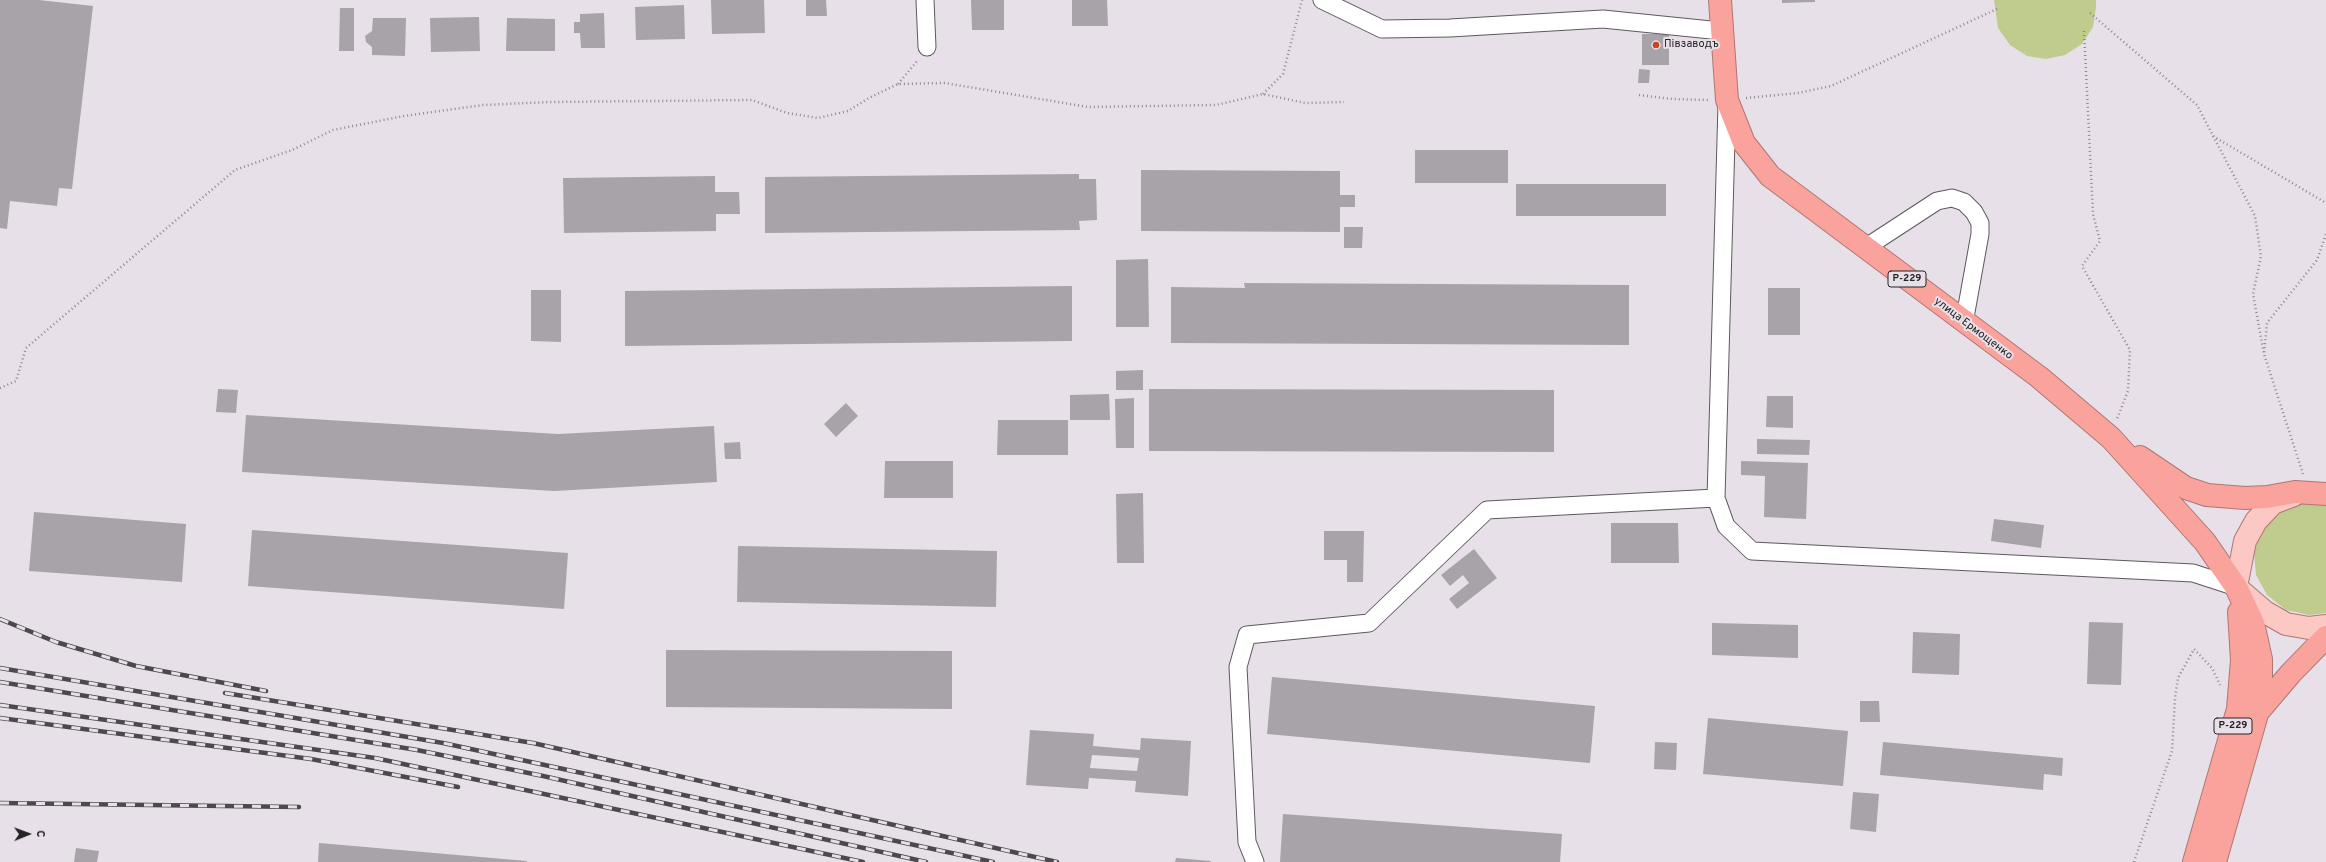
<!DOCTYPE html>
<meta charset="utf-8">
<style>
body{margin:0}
#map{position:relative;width:2326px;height:862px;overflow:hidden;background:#e7e0e8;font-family:Overpass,sans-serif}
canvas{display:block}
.north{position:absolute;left:8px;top:814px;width:40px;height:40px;-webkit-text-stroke:3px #e7e0e8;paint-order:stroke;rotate:89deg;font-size:11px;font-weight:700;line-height:16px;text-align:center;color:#252326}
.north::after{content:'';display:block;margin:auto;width:14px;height:18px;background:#252326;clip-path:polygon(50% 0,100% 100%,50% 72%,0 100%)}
</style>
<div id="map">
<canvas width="2326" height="862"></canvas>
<div class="north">С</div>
</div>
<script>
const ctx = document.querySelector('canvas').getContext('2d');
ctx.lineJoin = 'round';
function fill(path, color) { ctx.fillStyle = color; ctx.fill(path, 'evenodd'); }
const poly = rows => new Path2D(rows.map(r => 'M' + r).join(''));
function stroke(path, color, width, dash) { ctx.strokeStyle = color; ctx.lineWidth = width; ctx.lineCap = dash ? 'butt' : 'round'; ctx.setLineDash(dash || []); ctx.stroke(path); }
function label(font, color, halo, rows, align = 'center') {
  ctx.font = font + ' Overpass,sans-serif'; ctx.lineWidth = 4; ctx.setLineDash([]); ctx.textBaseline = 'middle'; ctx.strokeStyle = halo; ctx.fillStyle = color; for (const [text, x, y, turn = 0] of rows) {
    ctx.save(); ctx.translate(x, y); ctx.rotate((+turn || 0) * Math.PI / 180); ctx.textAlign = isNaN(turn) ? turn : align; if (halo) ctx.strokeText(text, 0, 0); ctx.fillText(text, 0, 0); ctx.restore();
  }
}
const green = poly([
 [1994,0,2096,0,2096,7,2093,27,2082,44,2065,55,2046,59,2027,56,2010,45,1998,28],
 [2308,502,2326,505,2326,613,2309,615,2286,610,2267,595,2256,575,2254,553,2261,531,2276,514,2296,504]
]);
const building = poly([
 [0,0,39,0,93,6,72,189,59,188,57,206,10,201,7,229,0,228],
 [711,0,764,0,765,33,712,34],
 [806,0,826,0,827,16,806,16],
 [971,0,1004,0,1004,30,972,30],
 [1072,0,1107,0,1108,26,1072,26],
 [1782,0,1815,0,1815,2,1782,3],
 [684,5,685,39,636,40,635,7],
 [340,8,354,8,354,51,339,51],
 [604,13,605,48,581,48,580,33,574,33,574,22,580,22,580,14],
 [479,17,480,51,431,52,430,18],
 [373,18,406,18,405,56,372,55,372,47,366,42,365,36,372,31],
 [507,18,555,19,555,51,506,51],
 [1642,34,1669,34,1669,65,1642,65],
 [1639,69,1650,70,1649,83,1638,83],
 [1415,150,1508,150,1508,183,1415,183],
 [1141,170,1340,171,1340,195,1355,195,1355,207,1340,207,1340,232,1141,231],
 [1079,174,1079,179,1096,179,1097,220,1079,221,1080,230,765,233,765,177],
 [715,176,715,192,739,192,740,214,716,214,716,231,564,233,563,178],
 [1516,184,1666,184,1666,216,1516,216],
 [1344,227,1363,227,1362,248,1344,248],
 [1148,259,1149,327,1116,327,1116,260],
 [1244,283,1629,285,1629,345,1171,343,1171,287,1245,288],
 [1072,286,1072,341,625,346,625,291],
 [1768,288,1800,288,1800,335,1768,335],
 [531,290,561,290,561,342,531,341],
 [1143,370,1143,390,1116,390,1116,371],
 [218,389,238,390,236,413,216,412],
 [1149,389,1554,390,1554,452,1149,451],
 [1109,394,1110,420,1070,420,1070,395],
 [1767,396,1793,396,1793,428,1766,427],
 [1134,398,1134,448,1116,448,1115,399],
 [846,403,858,416,836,437,824,424],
 [246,415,558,434,714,426,717,482,554,491,242,472],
 [998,420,1068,420,1068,455,997,455],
 [1757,439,1810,440,1809,455,1757,454],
 [740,442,741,459,725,459,724,443],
 [885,461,953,461,953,498,884,498],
 [1741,461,1808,463,1806,519,1764,517,1765,476,1741,475],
 [1143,493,1144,563,1117,563,1116,494],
 [34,512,186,524,182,582,29,571],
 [1994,519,2044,525,2041,548,1991,541],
 [1611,523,1678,523,1679,563,1611,563],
 [252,530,568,553,564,609,248,586],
 [1324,531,1364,531,1363,582,1347,582,1347,560,1324,560],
 [738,546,997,551,996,607,737,602],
 [1474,549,1497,578,1457,609,1449,599,1469,583,1463,575,1450,586,1441,575],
 [2089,622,2123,623,2121,685,2087,684],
 [1712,623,1798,625,1798,658,1712,655],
 [1913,632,1960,634,1959,675,1912,673],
 [666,650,952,651,952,709,666,707],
 [1272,677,1595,706,1590,763,1267,734],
 [1860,701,1879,701,1880,722,1860,722],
 [1708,718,1848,731,1843,786,1703,774],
 [1030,730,1094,734,1093,746,1140,750,1141,738,1191,741,1188,796,1135,792,1136,781,1089,778,1088,789,1026,785],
 [1092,755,1139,758,1137,771,1090,768],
 [1655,742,1677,743,1676,770,1654,769],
 [1883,742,2063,758,2062,776,2044,774,2043,790,1880,775],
 [1853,792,1879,794,1876,832,1850,829],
 [1283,814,1562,834,1560,862,1280,862],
 [319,843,527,861,527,862,318,862],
 [76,848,99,851,97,862,74,862],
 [1176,858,1211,861,1211,862,1175,862]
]);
const path = poly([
 [2090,13,2197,105,2255,216,2261,256,2253,294,2264,354],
 [2084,31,2093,214,2100,241,2082,266,2130,350,2128,391,2117,419],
 [898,84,918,60],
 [1263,94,1283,74,1302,0],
 [1639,95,1672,99,1709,100],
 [1746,98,1798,93,1831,86,1999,8],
 [2213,136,2326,203],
 [0,388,16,381,26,348,235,170,292,150,333,130,404,116,483,105,550,102,752,100,787,113,818,118,848,111,869,98,898,84,945,83,1088,107,1216,105,1263,94,1305,103,1344,102],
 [2303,474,2264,354,2267,323,2317,260,2326,234],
 [2134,862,2172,751,2175,698,2178,678,2194,649,2212,668,2220,685]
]);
const minor = poly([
 [925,0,927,47],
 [1322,0,1382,29,1450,28,1603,19,1721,31],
 [1727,104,1716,498,1726,526,1752,551,2193,573,2236,587],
 [1865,248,1937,201,1952,198,1964,202,1974,212,1980,223,1980,234,1964,323],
 [1255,862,1247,842,1238,667,1247,635,1369,623,1487,510,1716,498]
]);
const major = poly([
 [2294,495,2273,503,2256,521,2245,541,2236,587,2265,612,2286,624,2309,628,2326,626]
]);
const highway = poly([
 [1720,0,1727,100,1744,143,1770,176,2039,377,2111,438,2205,542,2236,587,2253,623,2261,659,2261,686,2257,714,2215,862],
 [2140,457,2186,488,2207,495,2245,498,2267,497,2295,492,2326,494],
 [2257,713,2291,673,2326,637],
 [2194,862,2238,709,2242,660,2239,612]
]);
const rail = poly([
 [0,619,56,642,136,666,266,691],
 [0,668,443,743,993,862],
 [0,682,417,750,543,776,926,862],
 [225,693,533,743,1057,862],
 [0,705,375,758,863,862],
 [0,718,311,759,458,787],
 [0,803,299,807]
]);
const markers = [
 [1656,45,4,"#cc431f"]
];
const shields = [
 [1907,279,38],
 [2233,726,38]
];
const shieldNames = [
 ["Р-229",1907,279],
 ["Р-229",2233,726]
];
const poiNames = [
 ["Пiвзаводъ",1664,45]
];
const streetNames = [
 ["улица Ермощенко",1973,329,37]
];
fill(green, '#bfcc8e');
fill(building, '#a8a3a9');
stroke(minor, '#5e595f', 19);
stroke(major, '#af7673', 24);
stroke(highway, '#af7673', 24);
stroke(path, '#8e898f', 2.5, [1, 3]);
stroke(minor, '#fff', 17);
stroke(major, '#fcc8c4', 22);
stroke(highway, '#faa39c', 22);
stroke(rail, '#4c494d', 4.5);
stroke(rail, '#e7e0e8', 3, [9]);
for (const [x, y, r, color] of markers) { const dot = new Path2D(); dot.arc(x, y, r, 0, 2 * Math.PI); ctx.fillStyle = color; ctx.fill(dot); stroke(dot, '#e7e0e8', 1.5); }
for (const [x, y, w] of shields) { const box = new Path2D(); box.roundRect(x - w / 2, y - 8, w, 16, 3); ctx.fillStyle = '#e7e0e8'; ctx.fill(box); stroke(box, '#252326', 1); }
label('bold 10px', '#252326', null, shieldNames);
label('11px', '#252326', '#e7e0e8', poiNames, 'left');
label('11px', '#252326', '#e7e0e8', streetNames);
</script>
